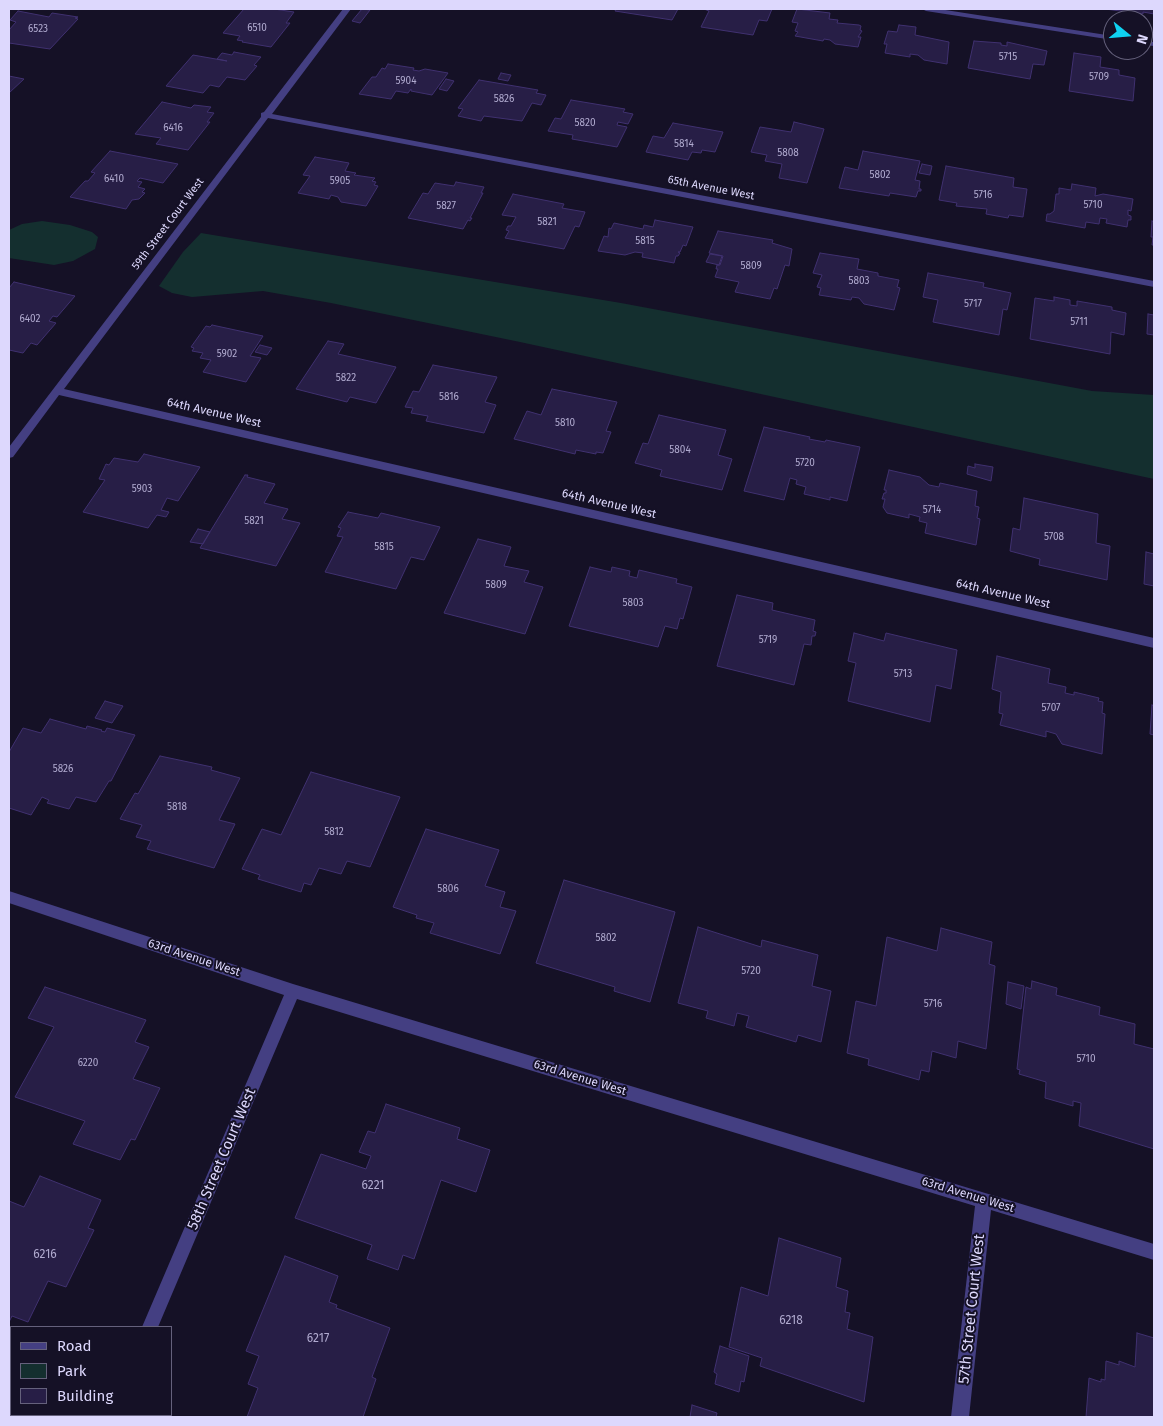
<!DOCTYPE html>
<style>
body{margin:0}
#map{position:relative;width:1163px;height:1426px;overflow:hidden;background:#151126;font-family:"Fira Sans",sans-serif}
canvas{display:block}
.frame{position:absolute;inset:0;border:10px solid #ddd8fd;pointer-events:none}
.legend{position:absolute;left:10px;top:1326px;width:162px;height:90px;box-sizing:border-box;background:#151126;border:1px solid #65617c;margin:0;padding:6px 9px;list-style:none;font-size:15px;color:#ddd8fd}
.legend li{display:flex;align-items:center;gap:10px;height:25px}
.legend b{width:25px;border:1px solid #65617c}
.north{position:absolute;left:1103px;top:10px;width:50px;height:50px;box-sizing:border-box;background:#151126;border:1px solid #65617c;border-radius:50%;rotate:107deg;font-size:14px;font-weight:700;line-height:20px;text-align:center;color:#ddd8fd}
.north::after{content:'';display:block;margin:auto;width:18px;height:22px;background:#0fd2f1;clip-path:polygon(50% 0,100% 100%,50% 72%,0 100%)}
</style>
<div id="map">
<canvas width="1163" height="1426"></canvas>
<div class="frame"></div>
<ul class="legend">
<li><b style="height:6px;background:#443f82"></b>Road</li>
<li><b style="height:14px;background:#142f2f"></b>Park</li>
<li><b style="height:14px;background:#271e46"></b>Building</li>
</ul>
<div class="north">N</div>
</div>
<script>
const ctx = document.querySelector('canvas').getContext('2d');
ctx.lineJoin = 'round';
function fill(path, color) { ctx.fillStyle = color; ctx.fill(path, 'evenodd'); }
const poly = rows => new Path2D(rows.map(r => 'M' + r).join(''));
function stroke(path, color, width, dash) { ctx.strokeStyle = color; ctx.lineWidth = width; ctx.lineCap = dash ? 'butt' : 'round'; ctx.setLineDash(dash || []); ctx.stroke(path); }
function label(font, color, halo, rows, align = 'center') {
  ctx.font = font + ' "Fira Sans",sans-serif'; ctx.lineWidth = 4; ctx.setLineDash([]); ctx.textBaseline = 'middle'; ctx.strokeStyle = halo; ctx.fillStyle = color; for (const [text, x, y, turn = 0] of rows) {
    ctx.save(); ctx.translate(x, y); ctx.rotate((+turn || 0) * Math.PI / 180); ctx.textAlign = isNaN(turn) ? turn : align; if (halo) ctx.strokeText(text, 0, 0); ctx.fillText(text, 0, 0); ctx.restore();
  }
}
const green = poly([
 [42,221,70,225,92,232,98,237,95,249,73,261,54,265,9,258,9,230,22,224],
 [201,233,621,303,1092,391,1154,395,1154,479,520,342,331,303,263,291,192,297,172,293,159,286,183,252]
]);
const building = poly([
 [244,9,274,9,294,12,286,23,290,23,271,47,242,42,243,41,237,40,240,36,223,33,244,9],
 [362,9,370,10,360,23,352,21,362,9],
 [616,9,678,9,672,20,615,11,616,9],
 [704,9,772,9,767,21,759,20,753,35,701,27,709,11,704,9],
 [797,9,830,13,829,19,838,20,837,23,859,25,861,26,860,30,862,31,858,37,861,37,858,47,835,44,830,40,824,39,823,41,795,36,798,32,795,31,798,23,792,22,797,9],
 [1105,9,1154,9,1154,14,1143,12,1143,14,1105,9],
 [18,11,49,17,52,13,78,17,75,18,78,19,50,49,9,43,9,30,16,22,10,20,18,11],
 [899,25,916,27,915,35,949,42,947,64,924,60,918,55,910,54,910,57,885,53,887,44,884,44,888,31,897,32,899,25],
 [974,41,1001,43,1001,45,1007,46,1007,42,1047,51,1044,65,1033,64,1030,79,968,68,974,41],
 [234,52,261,57,254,65,257,66,245,80,227,77,219,87,210,85,203,93,166,86,193,55,227,61,217,59,222,53,232,55,234,52],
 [1074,53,1101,57,1100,67,1119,70,1119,75,1135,78,1133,101,1069,91,1074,53],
 [388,64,414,68,413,70,419,71,425,69,448,73,432,95,411,91,411,89,408,93,396,91,391,99,359,94,372,77,376,77,382,68,385,69,388,64],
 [501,73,511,75,508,81,498,79,501,73],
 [9,76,24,79,9,93,9,76],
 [446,79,454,81,447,91,439,89,446,79],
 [479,80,538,90,536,93,546,95,541,105,532,103,522,121,484,116,481,121,458,116,463,109,458,108,479,80],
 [571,100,625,109,623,112,633,114,628,124,618,122,617,125,627,127,617,147,572,139,573,135,548,131,555,118,561,119,571,100],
 [162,102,191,108,194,105,211,107,207,112,214,113,207,122,210,122,188,150,156,144,161,138,135,134,162,102],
 [794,122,824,129,807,183,779,178,782,164,765,161,767,155,751,152,760,127,791,132,794,122],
 [673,123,723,132,715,152,702,150,701,153,692,152,688,160,646,152,653,136,664,138,673,123],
 [110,151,178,164,163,183,140,178,137,181,142,182,138,187,145,189,142,192,145,193,139,199,132,200,126,209,70,197,85,181,88,181,95,173,91,172,110,151],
 [863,151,920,161,915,180,920,181,919,189,921,189,921,191,918,191,916,197,890,193,889,196,839,188,845,167,858,170,863,151],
 [315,157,349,163,345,171,356,173,354,175,375,178,372,181,376,182,374,185,378,186,366,206,341,202,338,197,331,195,329,199,298,193,310,176,303,175,315,157],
 [922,164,932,166,930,175,919,173,922,164],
 [946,166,1014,178,1013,187,1027,189,1023,217,1009,215,1008,218,986,214,987,209,956,206,957,203,939,200,946,166],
 [456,182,484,187,481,193,483,193,470,218,472,218,470,221,468,220,463,229,408,218,423,193,428,194,435,183,454,186,456,182],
 [1072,184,1096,188,1095,196,1103,194,1133,199,1131,211,1128,210,1128,215,1131,216,1131,220,1128,220,1127,227,1106,223,1107,219,1100,218,1099,224,1086,222,1085,228,1046,221,1047,214,1050,214,1054,211,1056,194,1059,194,1059,188,1071,190,1072,184],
 [513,194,564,204,562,208,585,212,579,227,575,226,564,249,505,238,509,231,506,230,508,226,511,226,516,217,502,215,513,194],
 [655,220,693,227,686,246,683,245,680,252,678,252,680,253,678,256,676,256,674,263,642,257,643,253,635,252,625,255,598,251,604,236,608,237,609,228,611,229,614,223,643,229,644,225,653,227,655,220],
 [1152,221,1154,222,1154,245,1152,245,1153,237,1151,237,1152,221],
 [718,231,773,240,772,243,792,249,789,266,785,265,777,289,774,288,770,299,735,292,739,282,715,277,718,269,716,269,717,265,720,265,723,256,709,253,718,231],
 [820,253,859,259,857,269,878,273,878,276,899,280,897,287,900,288,894,310,864,304,859,298,852,297,851,300,819,295,821,288,817,287,822,275,813,273,820,253],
 [710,254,722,256,719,265,706,262,710,254],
 [928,273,984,283,983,287,1011,293,1007,310,1003,309,999,335,933,322,938,300,923,297,928,273],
 [14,282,75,296,57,317,53,316,49,321,56,323,37,345,31,343,23,353,9,350,9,288,14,282],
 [1054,297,1070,300,1070,305,1077,306,1077,301,1112,307,1112,310,1126,313,1124,335,1111,332,1110,354,1030,339,1035,298,1054,301,1054,297],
 [1148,314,1154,315,1154,335,1147,334,1148,314],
 [212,325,263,336,250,356,261,358,246,382,203,372,211,360,200,358,203,353,192,351,194,348,191,347,206,326,210,327,212,325],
 [328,341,344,344,338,354,396,367,376,403,350,397,347,402,296,389,328,341],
 [260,345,272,348,267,355,255,352,260,345],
 [433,365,497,377,485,402,496,405,484,433,426,421,428,416,411,413,413,408,405,407,413,391,419,392,433,365],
 [552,389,617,402,606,431,611,432,603,453,596,452,596,454,576,450,575,454,514,439,527,411,541,415,552,389],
 [659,415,726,430,718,455,732,459,722,490,660,476,662,470,635,463,643,443,648,444,659,415],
 [764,427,810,437,809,439,825,442,826,440,860,447,847,501,830,497,830,500,804,494,806,487,796,484,797,480,790,478,784,500,744,491,764,427],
 [144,454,200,467,178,501,167,498,161,510,169,512,166,517,157,515,148,528,83,512,105,480,99,479,106,464,109,465,114,458,138,462,144,454],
 [975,464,993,467,991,481,967,474,968,466,975,468,975,464],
 [889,470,920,477,929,485,939,487,940,483,977,491,975,506,979,507,977,518,980,519,976,545,925,533,927,523,919,521,920,517,909,514,909,518,887,513,883,507,885,499,882,499,884,493,886,493,886,490,884,490,889,470],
 [245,475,248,475,247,477,275,484,264,503,288,509,282,519,300,523,276,566,200,548,245,475],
 [1024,498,1098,514,1096,543,1110,546,1107,580,1039,565,1040,559,1010,551,1013,528,1020,530,1024,498],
 [348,512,378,518,381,513,440,527,424,560,411,557,396,589,325,572,343,537,337,536,341,528,338,527,348,512],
 [198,529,210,532,203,544,190,542,198,529],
 [478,539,511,547,504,566,529,571,524,582,543,587,525,634,444,613,478,539],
 [1146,552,1154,554,1154,586,1144,584,1146,552],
 [590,567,611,572,612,567,630,571,629,576,637,578,639,570,677,579,676,583,692,587,683,619,680,618,677,629,665,626,658,647,569,626,590,567],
 [737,595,773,603,772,610,815,620,813,631,816,632,815,636,812,636,811,645,804,644,794,685,717,666,737,595],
 [854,633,884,641,886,633,957,650,951,689,936,685,930,722,848,701,856,663,848,661,854,633],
 [997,656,1050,669,1048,683,1066,687,1065,693,1074,695,1074,692,1099,698,1098,701,1103,702,1102,713,1105,714,1102,754,1062,744,1056,734,1046,731,1046,737,1000,725,1003,714,999,713,1001,692,992,689,997,656],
 [105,701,123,706,112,723,95,718,105,701],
 [1152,705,1154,706,1154,735,1150,734,1152,705],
 [50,719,86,729,87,726,102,730,101,731,105,732,107,728,135,735,111,781,109,781,96,802,76,797,69,809,47,803,49,800,42,797,31,815,9,808,9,752,23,728,41,733,50,719],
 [160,756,212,767,211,770,240,778,219,820,235,824,214,868,147,849,151,841,136,837,142,825,120,819,135,793,138,794,160,756],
 [311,772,400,797,370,867,347,861,341,874,319,868,311,885,304,883,301,892,258,879,260,875,242,869,262,829,281,835,311,772],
 [426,829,499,850,485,886,505,892,500,907,516,911,500,954,430,933,434,923,416,918,417,915,393,907,426,829],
 [564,880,675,912,650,1002,614,991,615,987,536,963,564,880],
 [698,927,761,947,762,940,818,955,812,986,831,991,821,1042,798,1035,796,1042,746,1027,749,1016,737,1013,734,1026,706,1018,708,1011,678,1003,698,927],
 [941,928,992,942,989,964,995,966,986,1049,958,1041,956,1058,932,1051,929,1072,921,1070,919,1080,868,1065,869,1059,847,1053,856,1001,876,1006,887,937,937,951,941,928],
 [1032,981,1057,988,1056,995,1100,1007,1099,1015,1135,1024,1134,1044,1154,1049,1154,1149,1079,1126,1081,1103,1073,1101,1073,1106,1045,1098,1046,1082,1019,1074,1020,1070,1017,1069,1026,987,1031,989,1032,981],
 [1008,982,1024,986,1021,1009,1006,1004,1008,982],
 [45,987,146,1020,135,1042,149,1047,133,1079,160,1088,135,1140,131,1139,120,1160,73,1144,85,1121,15,1097,54,1027,28,1018,45,987],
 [386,1104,460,1128,457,1139,490,1150,476,1192,441,1180,414,1259,403,1255,398,1270,367,1259,372,1245,295,1218,321,1154,366,1169,371,1156,359,1152,368,1131,375,1133,386,1104],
 [40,1176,101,1200,88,1228,94,1230,66,1287,48,1281,28,1322,12,1316,9,1322,9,1201,24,1207,40,1176],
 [779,1238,841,1258,836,1287,848,1291,845,1312,850,1313,847,1329,873,1337,864,1402,760,1366,762,1358,729,1347,741,1287,768,1296,779,1238],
 [285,1256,338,1276,329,1302,337,1305,336,1308,390,1328,372,1377,376,1379,363,1417,247,1417,258,1388,248,1384,259,1356,246,1351,285,1256],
 [1137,1333,1154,1338,1154,1417,1086,1417,1089,1378,1101,1382,1101,1379,1105,1380,1106,1361,1119,1365,1119,1361,1135,1367,1137,1333],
 [720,1346,749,1356,744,1382,741,1381,739,1392,715,1384,717,1374,714,1372,720,1346],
 [692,1405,717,1413,716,1417,690,1417,692,1405]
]);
const minor = poly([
 [343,9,351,9,272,114,1154,281,1154,287,268,118,64,389,1154,638,1154,648,59,395,13,457,9,458,9,447,261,117,261,113,264,112,343,9],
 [922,9,939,9,1113,36,1113,40,926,11,922,9],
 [1143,41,1154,42,1154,46,1143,45,1143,41],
 [9,891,293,984,1154,1244,1154,1260,991,1210,969,1417,951,1417,975,1206,297,999,158,1327,142,1327,284,995,9,903,9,891],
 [104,1415,122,1415,121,1417,103,1417,104,1415]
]);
const numberNames = [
 ["6510",257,28],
 ["6523",38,29],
 ["5715",1008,57],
 ["5709",1099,77],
 ["5904",406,81],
 ["5826",504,99],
 ["5820",585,123],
 ["6416",173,128],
 ["5814",684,144],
 ["5808",788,153],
 ["5802",880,175],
 ["6410",114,179],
 ["5905",340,181],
 ["5716",983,195],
 ["5710",1093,205],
 ["5827",446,206],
 ["5821",547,222],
 ["5815",645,241],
 ["5809",751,266],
 ["5803",859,281],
 ["5717",973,304],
 ["6402",30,319],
 ["5711",1079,322],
 ["5902",227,354],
 ["5822",346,378],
 ["5816",449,397],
 ["5810",565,423],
 ["5804",680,450],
 ["5720",805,463],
 ["5903",142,489],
 ["5714",932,510],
 ["5821",254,521],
 ["5708",1054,537],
 ["5815",384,547],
 ["5809",496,585],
 ["5803",633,603],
 ["5719",768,640],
 ["5713",903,674],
 ["5707",1051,708],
 ["5826",63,769],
 ["5818",177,807],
 ["5812",334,832],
 ["5806",448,889],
 ["5802",606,938],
 ["5720",751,971],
 ["5716",933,1004],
 ["5710",1086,1059],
 ["6220",88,1063]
];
const farStreetnames = [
 ["65th Avenue West",711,188,11],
 ["59th Street Court West",168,224,-53]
];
const streetNames = [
 ["64th Avenue West",214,413,13],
 ["64th Avenue West",609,504,13],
 ["64th Avenue West",1003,594,13],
 ["63rd Avenue West",194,958,18],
 ["63rd Avenue West",580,1078,17],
 ["63rd Avenue West",968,1195,17]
];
const nearNumbernames = [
 ["6221",373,1186],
 ["6216",45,1255],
 ["6218",791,1321],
 ["6217",318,1339]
];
const nearStreetnames = [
 ["58th Street Court West",222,1159,-67],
 ["57th Street Court West",972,1309,-84]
];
fill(green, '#142f2f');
fill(building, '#271e46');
stroke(building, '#403170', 1);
fill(minor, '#443f82');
label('10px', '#b0aacf', null, numberNames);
label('11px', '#ddd8fd', '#151126', farStreetnames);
label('12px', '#ddd8fd', '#151126', streetNames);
label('12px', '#b0aacf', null, nearNumbernames);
label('15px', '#ddd8fd', '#151126', nearStreetnames);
</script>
